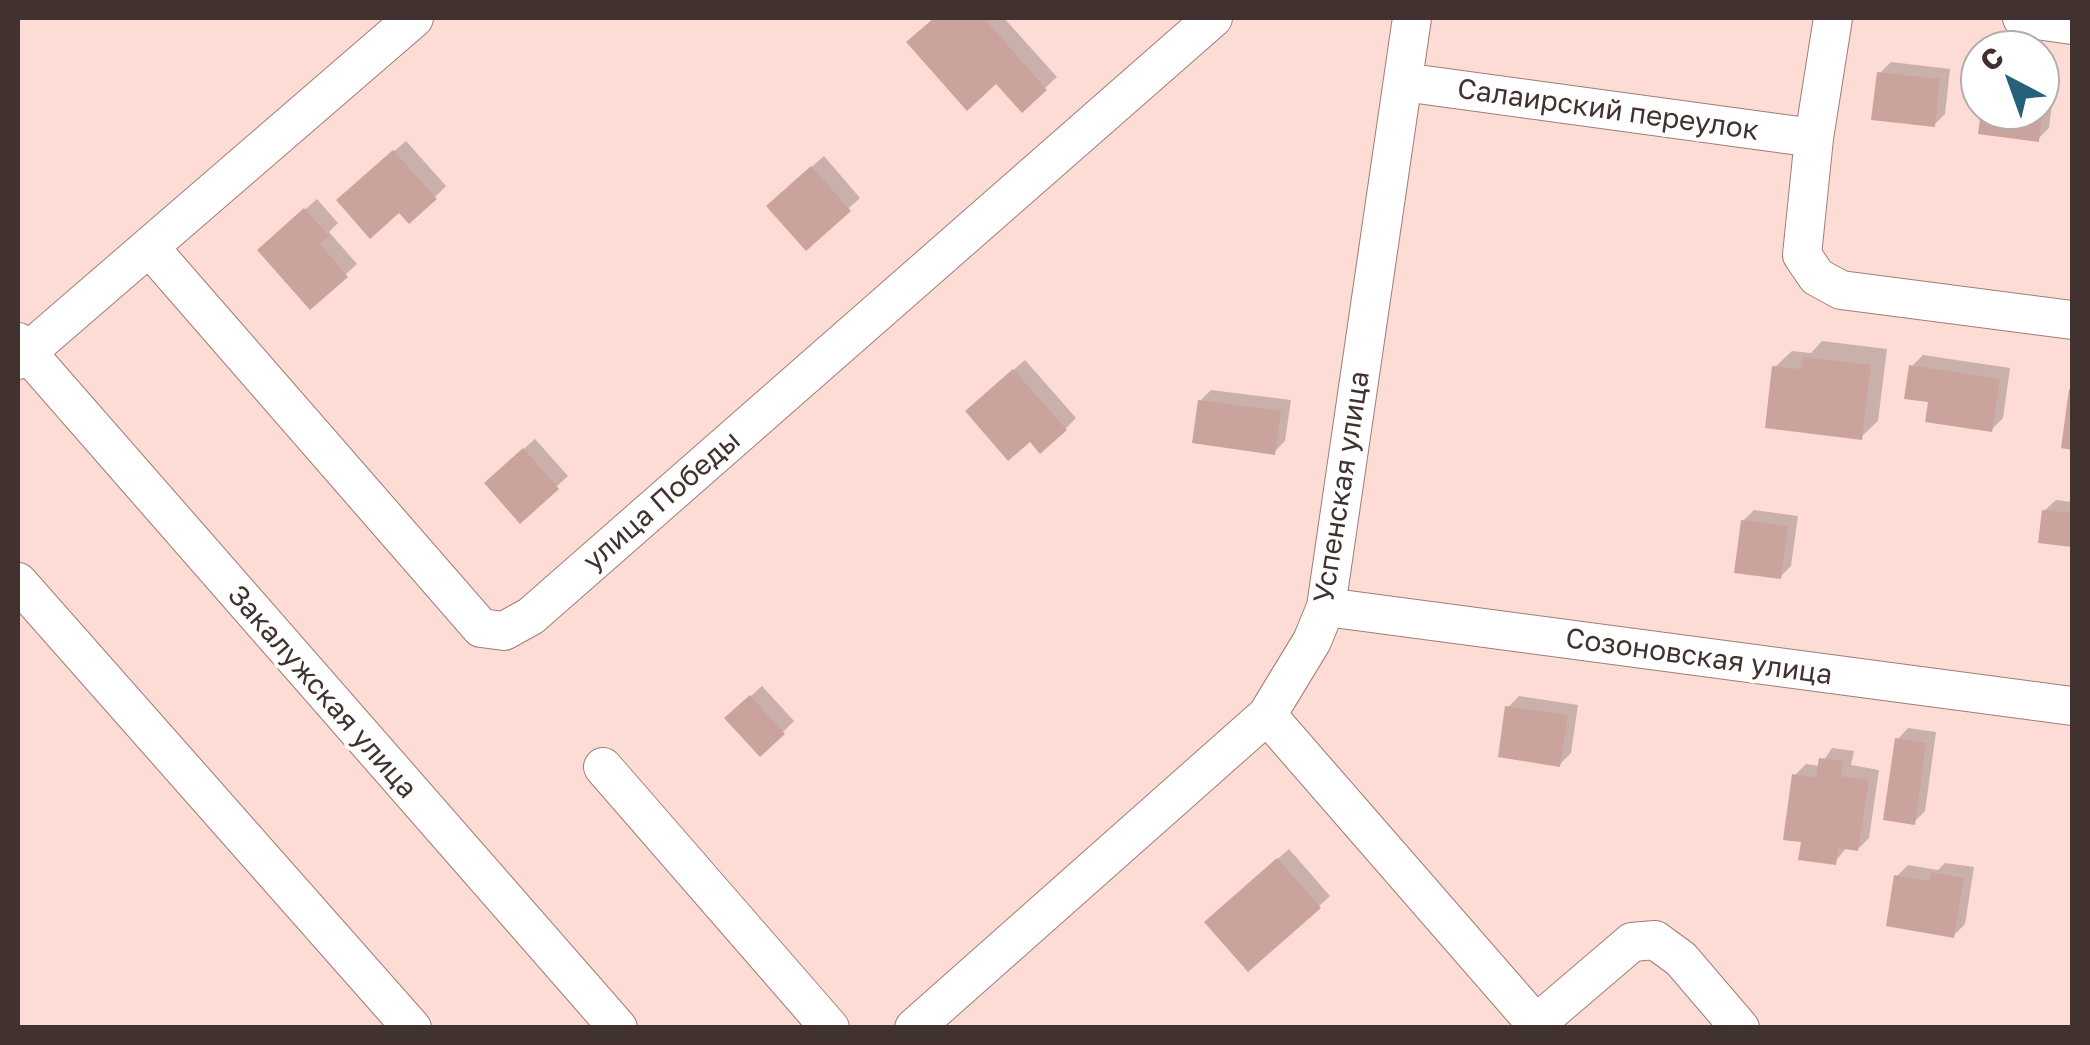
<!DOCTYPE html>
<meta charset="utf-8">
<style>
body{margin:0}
#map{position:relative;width:2090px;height:1045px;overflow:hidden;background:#fddcd6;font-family:"Golos Text",sans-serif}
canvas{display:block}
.frame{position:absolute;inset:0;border:20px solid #41322f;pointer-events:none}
.north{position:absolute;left:1960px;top:30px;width:100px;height:100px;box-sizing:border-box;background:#fff;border:2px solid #b3adac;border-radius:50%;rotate:319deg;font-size:28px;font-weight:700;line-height:40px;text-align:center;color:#41322f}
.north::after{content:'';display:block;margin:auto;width:35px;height:45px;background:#256279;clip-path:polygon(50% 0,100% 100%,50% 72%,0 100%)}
</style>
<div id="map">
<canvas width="2090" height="1045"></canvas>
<div class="frame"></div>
<div class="north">С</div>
</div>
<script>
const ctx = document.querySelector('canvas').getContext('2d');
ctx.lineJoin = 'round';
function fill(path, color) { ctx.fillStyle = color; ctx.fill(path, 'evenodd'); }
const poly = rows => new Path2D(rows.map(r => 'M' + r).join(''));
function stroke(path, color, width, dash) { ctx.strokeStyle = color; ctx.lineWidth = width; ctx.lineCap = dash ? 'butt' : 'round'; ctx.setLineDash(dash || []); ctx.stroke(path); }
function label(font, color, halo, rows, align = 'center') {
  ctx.font = font + ' "Golos Text",sans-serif'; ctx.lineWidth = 8; ctx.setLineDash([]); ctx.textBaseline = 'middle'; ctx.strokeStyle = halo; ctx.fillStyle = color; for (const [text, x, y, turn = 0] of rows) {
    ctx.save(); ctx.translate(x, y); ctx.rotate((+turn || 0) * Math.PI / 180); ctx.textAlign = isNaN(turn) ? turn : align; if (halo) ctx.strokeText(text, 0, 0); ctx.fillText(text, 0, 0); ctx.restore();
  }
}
const shadow = poly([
 [936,18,1004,18,1057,77,1022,109,997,81,921,31],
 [1891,62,1950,69,1945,114,1934,125,1879,74],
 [2040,78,2055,80,2049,128,2038,139,1983,110,2040,110],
 [406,141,446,186,435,197,350,189],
 [824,156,860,198,806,247,780,195],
 [317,199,338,223,329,232,357,264,311,306,272,239],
 [1822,341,1887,349,1878,421,1861,437,1775,367,1792,351,1811,353],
 [1923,355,2010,368,2003,418,1992,429,1931,400,1912,366],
 [1025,360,1076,418,1065,429,979,400],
 [1211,390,1291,400,1285,441,1274,452,1200,401],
 [535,439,568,476,520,520,498,472],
 [2056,500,2072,502,2072,545,2041,541,2044,511],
 [1754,510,1798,516,1791,566,1780,577,1743,521],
 [762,686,794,721,783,732,739,707],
 [1519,696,1578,705,1571,753,1560,764,1508,707],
 [1908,728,1936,732,1925,811,1914,822,1897,740],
 [1832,748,1854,751,1851,765,1879,770,1869,838,1858,849,1847,847,1835,862,1803,840,1795,775,1806,764,1820,766],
 [1289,849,1330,896,1319,906,1218,911],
 [1945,863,1974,867,1965,924,1954,935,1897,876,1908,865,1938,870]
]);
const building = poly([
 [934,18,984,18,1047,90,1022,113,996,84,967,111,906,42],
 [1877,72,1940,79,1935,127,1871,120],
 [2040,89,2045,90,2039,142,1978,134,1981,110,2040,110],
 [393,150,437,199,409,224,399,213,370,239,336,200],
 [811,166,851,211,806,251,766,206],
 [304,208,329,236,320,244,348,277,310,310,257,250],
 [1803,357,1871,365,1862,440,1765,428,1772,366,1801,369],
 [1909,365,2000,379,1992,432,1925,422,1928,402,1904,399],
 [1013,369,1067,430,1040,454,1030,442,1008,461,965,411],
 [2069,389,2072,389,2072,450,2061,448],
 [1198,400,1281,411,1275,455,1192,443],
 [523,448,559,489,520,524,484,483],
 [2042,510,2072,513,2072,547,2038,543],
 [1741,520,1788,526,1781,579,1734,573],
 [750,695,785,734,760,757,724,718],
 [1505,706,1568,715,1560,767,1498,757],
 [1895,738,1926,743,1915,825,1883,820],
 [1819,758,1844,761,1841,776,1869,780,1858,851,1838,848,1836,865,1798,860,1801,842,1783,840,1792,774,1816,777],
 [1277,858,1321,908,1248,972,1204,922],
 [1931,872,1964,878,1954,938,1886,926,1894,875,1930,881]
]);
const minor = poly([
 [2022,18,2072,25],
 [1403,82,1814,138,1833,18],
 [1814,138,1802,255,1817,277,1841,290,2072,320],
 [150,248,481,628,504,631,531,616,1213,18],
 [18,342,618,1028],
 [18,360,414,18],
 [18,582,412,1028],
 [1326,607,2072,706],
 [1267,715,1536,1024,1632,942,1655,940,1681,959,1740,1028],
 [603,767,830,1028],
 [914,1028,1267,715,1312,641,1326,607,1412,18]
]);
const streetNames = [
 ["Салаирский переулок",1608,110,8],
 ["Успенская улица",1342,487,-81],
 ["улица Победы",662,501,-41],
 ["Созоновская улица",1699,657,8],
 ["Закалужская улица",322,692,49]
];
fill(shadow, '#0003');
fill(building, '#caa49c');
stroke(minor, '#a27d76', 40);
stroke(minor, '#fff', 38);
label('28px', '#41322f', '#fff', streetNames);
</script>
